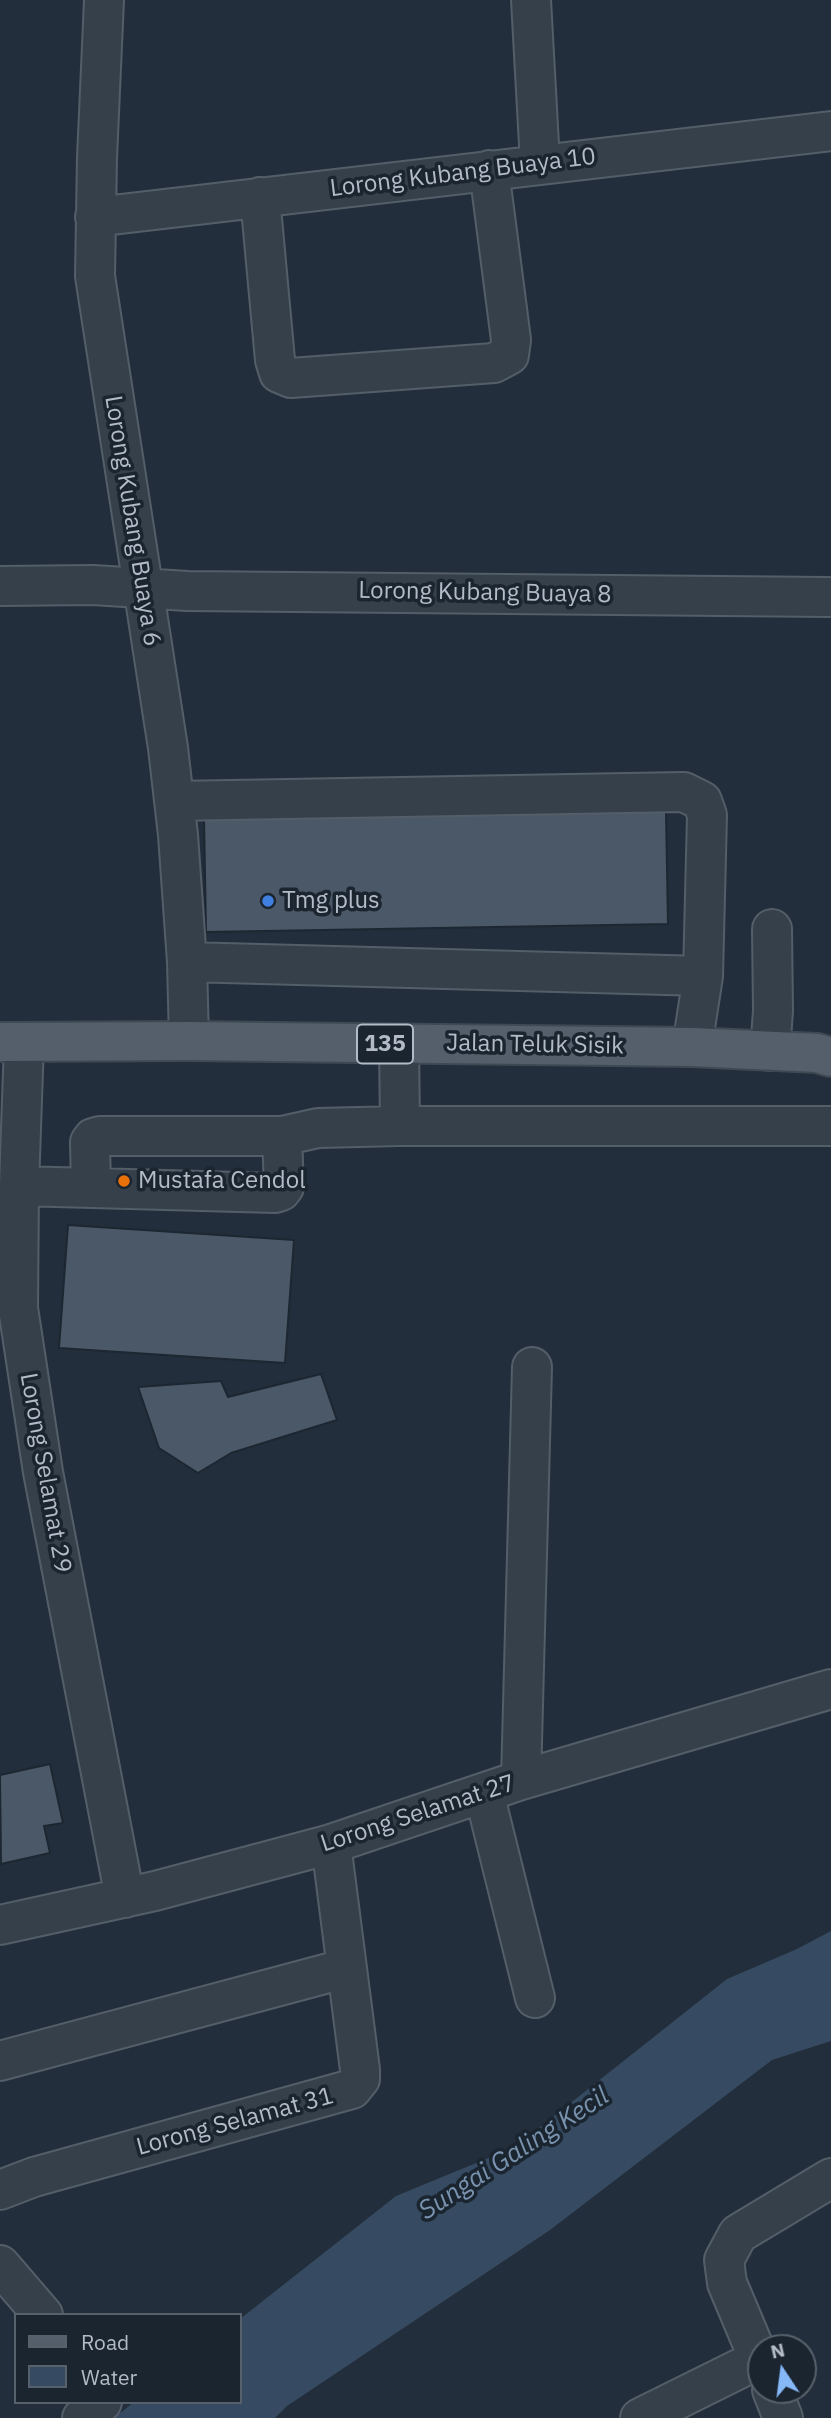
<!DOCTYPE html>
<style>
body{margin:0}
#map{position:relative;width:831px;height:2418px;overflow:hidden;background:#222e3b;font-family:"IBM Plex Sans",sans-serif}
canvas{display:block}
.legend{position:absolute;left:14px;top:2313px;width:228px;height:91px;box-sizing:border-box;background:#1b2530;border:2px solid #57616c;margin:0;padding:9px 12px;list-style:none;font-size:21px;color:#b2bbc7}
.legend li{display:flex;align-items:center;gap:14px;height:35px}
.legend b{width:35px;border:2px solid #57616c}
.north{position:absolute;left:747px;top:2334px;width:70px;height:70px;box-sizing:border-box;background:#1b2530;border:2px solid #57616c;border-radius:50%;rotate:347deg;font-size:19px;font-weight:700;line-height:28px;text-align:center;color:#b2bbc7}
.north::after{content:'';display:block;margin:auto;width:24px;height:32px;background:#86b7f7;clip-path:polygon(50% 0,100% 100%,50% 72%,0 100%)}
</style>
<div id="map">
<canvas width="831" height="2418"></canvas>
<ul class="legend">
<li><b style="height:9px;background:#545f6b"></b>Road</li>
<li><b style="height:19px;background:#364b62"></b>Water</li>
</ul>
<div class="north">N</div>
</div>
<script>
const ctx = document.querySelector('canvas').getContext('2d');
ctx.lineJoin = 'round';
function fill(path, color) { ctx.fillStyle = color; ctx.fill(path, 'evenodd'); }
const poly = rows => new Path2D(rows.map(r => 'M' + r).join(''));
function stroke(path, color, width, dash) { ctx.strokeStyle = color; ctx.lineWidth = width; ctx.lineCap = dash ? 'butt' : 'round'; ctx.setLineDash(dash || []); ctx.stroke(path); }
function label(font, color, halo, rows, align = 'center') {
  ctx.font = font + ' "IBM Plex Sans",sans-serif'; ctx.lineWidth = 7; ctx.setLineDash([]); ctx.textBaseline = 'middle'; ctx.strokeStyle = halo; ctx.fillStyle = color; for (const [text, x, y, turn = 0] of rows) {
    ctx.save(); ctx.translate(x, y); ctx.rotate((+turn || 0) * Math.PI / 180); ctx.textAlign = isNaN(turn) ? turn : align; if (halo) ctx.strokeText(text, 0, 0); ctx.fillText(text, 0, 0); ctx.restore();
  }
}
const water = poly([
 [831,1931,831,2041,772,2060,550,2230,287,2406,275,2418,114,2418,134,2402,240,2402,240,2319,396,2196,515,2147,727,1979,797,1949]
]);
const building = poly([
 [666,811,668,924,206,932,204,819,666,811],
 [68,1225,294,1240,285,1363,59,1348,68,1225],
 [321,1374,337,1420,231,1453,198,1473,159,1448,138,1387,221,1381,228,1397,321,1374],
 [50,1764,63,1823,44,1826,50,1853,1,1864,0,1775,50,1764]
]);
const minor = poly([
 [104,0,97,158,95,276,168,748,178,835,187,962,189,1041],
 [531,0,540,163],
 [260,197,275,360,279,373,291,378,494,363,509,355,511,340,489,170],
 [95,217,831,131],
 [0,586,93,585,187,591,828,597],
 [174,801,684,792,702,801,707,815,703,976],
 [187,962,703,976,692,1047],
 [24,1042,19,1186,18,1308,43,1472,125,1898],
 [399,1044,400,1126,831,1126],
 [770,1051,773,1011,772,929],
 [19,1186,275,1193,281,1191,284,1187,282,1136],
 [91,1188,90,1142,93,1138,100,1136,282,1136,318,1128,400,1126],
 [521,1780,532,1367],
 [484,1793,535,1998],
 [0,1925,155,1891,331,1844,521,1780,831,1689],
 [0,2061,347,1968],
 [0,2190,34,2177,352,2089,360,2079,360,2070,331,1844],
 [0,2265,43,2315],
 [761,2364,727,2283,724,2260,738,2234,831,2178],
 [772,2390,783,2418],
 [82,2418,102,2402],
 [640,2418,759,2359]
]);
const major = poly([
 [0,1042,189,1041,692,1047,817,1053,831,1057]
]);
const markers = [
 [268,901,7,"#3f7fe0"],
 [124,1181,7,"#e8710a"]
];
const shields = [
 [385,1044,56]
];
const shieldNames = [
 ["135",385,1044]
];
const streetNames = [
 ["Lorong Kubang Buaya 10",463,173,-7],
 ["Lorong Kubang Buaya 6",132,521,81],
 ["Lorong Kubang Buaya 8",485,593,1],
 ["Jalan Teluk Sisik",535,1045,1],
 ["Lorong Selamat 29",45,1473,80],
 ["Lorong Selamat 27",418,1814,-18],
 ["Lorong Selamat 31",235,2122,-15]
];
const poiNames = [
 ["Tmg plus",282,901],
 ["Mustafa Cendol",138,1181]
];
const waterNames = [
 ["Sungai Galing Kecil",514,2154,-33]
];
fill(water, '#364b62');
fill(building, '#4b5867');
stroke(building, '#1d2732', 2);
stroke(minor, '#545e69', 42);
stroke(major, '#3f4954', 42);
stroke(minor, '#36404b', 38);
stroke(major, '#545f6b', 38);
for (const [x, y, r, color] of markers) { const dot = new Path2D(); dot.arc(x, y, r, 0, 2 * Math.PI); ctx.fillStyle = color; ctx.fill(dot); stroke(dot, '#1b2530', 2.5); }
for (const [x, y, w] of shields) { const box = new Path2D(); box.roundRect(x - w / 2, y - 19.5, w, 39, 5); ctx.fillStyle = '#1b2530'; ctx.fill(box); stroke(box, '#b2bbc7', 2); }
label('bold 23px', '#b2bbc7', null, shieldNames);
label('24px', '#b2bbc7', '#1b2530', streetNames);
label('24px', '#b2bbc7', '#1b2530', poiNames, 'left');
label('italic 26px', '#7993af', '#1b2530', waterNames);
</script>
